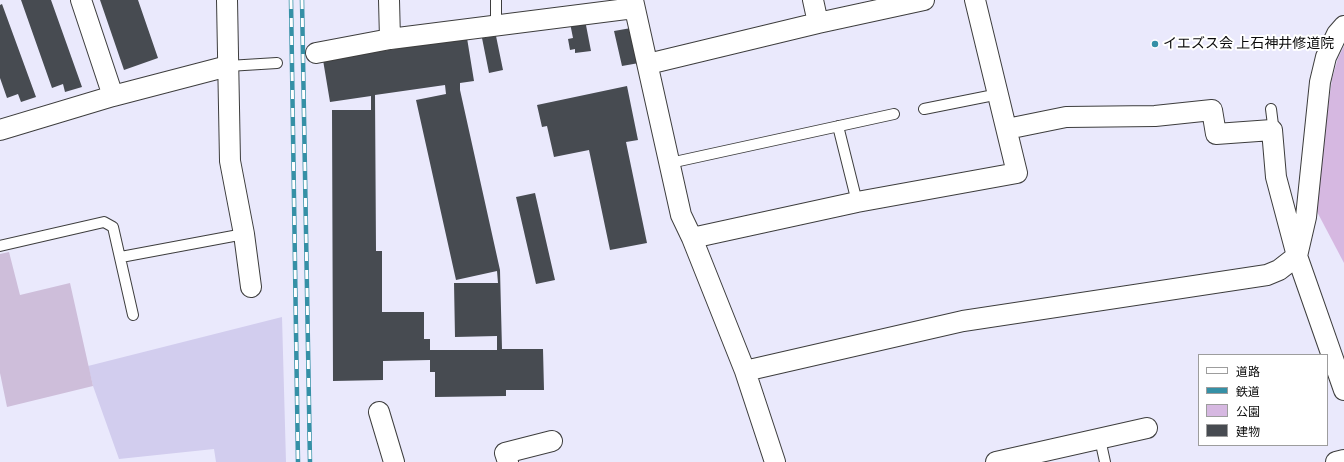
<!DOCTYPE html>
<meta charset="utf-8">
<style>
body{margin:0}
#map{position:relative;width:1344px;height:462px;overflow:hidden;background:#eae9fc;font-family:Merriweather,"Noto Sans JP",serif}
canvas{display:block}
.legend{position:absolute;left:1198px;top:354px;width:130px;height:92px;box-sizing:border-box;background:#fff;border:1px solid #9d9d9d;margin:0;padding:5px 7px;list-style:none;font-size:12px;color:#0a0a0a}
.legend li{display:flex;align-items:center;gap:8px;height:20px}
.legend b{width:20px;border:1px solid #9d9d9d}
</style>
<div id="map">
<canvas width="1344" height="462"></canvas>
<ul class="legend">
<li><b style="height:5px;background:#fff"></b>道路</li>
<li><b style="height:5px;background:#3590a6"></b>鉄道</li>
<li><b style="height:11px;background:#d6b8e1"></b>公園</li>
<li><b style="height:11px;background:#474b51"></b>建物</li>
</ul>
</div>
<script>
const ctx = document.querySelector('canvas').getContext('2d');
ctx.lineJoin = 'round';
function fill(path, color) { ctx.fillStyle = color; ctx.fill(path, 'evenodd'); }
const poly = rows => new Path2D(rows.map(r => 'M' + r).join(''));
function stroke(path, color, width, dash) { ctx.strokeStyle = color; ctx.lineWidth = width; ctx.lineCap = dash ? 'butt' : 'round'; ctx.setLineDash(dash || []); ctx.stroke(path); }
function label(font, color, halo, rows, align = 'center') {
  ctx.font = font + ' Merriweather,"Noto Sans JP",serif'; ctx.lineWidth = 4; ctx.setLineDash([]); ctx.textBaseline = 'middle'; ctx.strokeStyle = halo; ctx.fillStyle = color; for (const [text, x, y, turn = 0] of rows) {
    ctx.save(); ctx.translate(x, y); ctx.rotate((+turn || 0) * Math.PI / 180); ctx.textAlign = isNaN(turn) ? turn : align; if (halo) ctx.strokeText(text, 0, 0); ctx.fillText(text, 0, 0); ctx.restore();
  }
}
const farmland = poly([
 [282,317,286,462,216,462,214,449,119,459,93,386,88,366]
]);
const green = poly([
 [1344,46,1344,263,1314,206,1332,79,1338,58]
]);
const cemetery = poly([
 [9,252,20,295,70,283,93,386,7,407,0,373,0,254]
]);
const building = poly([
 [21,0,51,0,82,87,65,92,63,84,52,88],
 [100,0,138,0,158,58,124,70],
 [2,4,36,97,21,102,18,94,7,98,0,78,0,5],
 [585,20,591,51,575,53,575,49,570,50,568,39,573,38,570,23],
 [631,28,639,63,622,66,614,31],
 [496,36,503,70,489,73,482,38],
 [467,38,474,81,460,83,460,90,500,270,502,349,543,349,544,390,506,390,506,396,435,397,435,372,430,372,430,360,383,361,383,380,333,381,332,110,371,110,371,96,330,102,323,60],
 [445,85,446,94,416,100,456,280,497,271,498,283,454,283,455,337,497,336,497,350,430,350,430,339,424,339,424,312,382,312,382,251,376,251,375,95],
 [627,86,638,140,626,142,647,243,610,250,589,150,554,157,547,126,542,127,537,105],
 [535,193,555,280,536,284,516,197]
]);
const lane = poly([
 [496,0,496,24],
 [228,66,277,63],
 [924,109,999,94],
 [1271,109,1273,125,1272,130],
 [838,126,857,202],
 [670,163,894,114],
 [0,246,104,222,113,227,133,315],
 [121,257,244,234],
 [1100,439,1105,462]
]);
const street = poly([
 [81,0,113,96],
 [227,0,230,161,244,234,251,287],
 [389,0,390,39],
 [633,0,681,215,692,238,745,371,775,462],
 [813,0,818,23],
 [316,53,390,39,634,8],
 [648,64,818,23,924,0],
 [1007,129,1066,117,1155,116,1212,110,1216,134,1272,130,1276,177,1297,256,1344,390],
 [0,130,113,96,228,66],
 [692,238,857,202,1017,173,975,0],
 [745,371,963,321,1267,275,1279,270,1297,256,1306,217,1320,82,1326,57,1337,34,1344,26],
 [379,412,394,462],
 [508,462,505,453,552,441],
 [996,462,1147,428],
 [1336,462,1344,460]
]);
const rail = poly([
 [291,0,298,462],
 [302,0,310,462]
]);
const markers = [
 [1155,44,4,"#3590a6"]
];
const poiNames = [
 ["イエズス会 上石神井修道院",1163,44]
];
fill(farmland, '#d2cdee');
fill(green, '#d6b8e1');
fill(cemetery, '#cebeda');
fill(building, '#474b51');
stroke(lane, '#3d3d3d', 12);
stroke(street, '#3d3d3d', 22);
stroke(lane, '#fff', 10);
stroke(street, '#fff', 20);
stroke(rail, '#3590a6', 4.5);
stroke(rail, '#fff', 3, [9]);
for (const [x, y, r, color] of markers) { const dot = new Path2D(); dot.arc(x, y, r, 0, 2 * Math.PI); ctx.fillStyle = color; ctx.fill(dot); stroke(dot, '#fff', 1.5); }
label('14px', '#0a0a0a', '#fff', poiNames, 'left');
</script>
